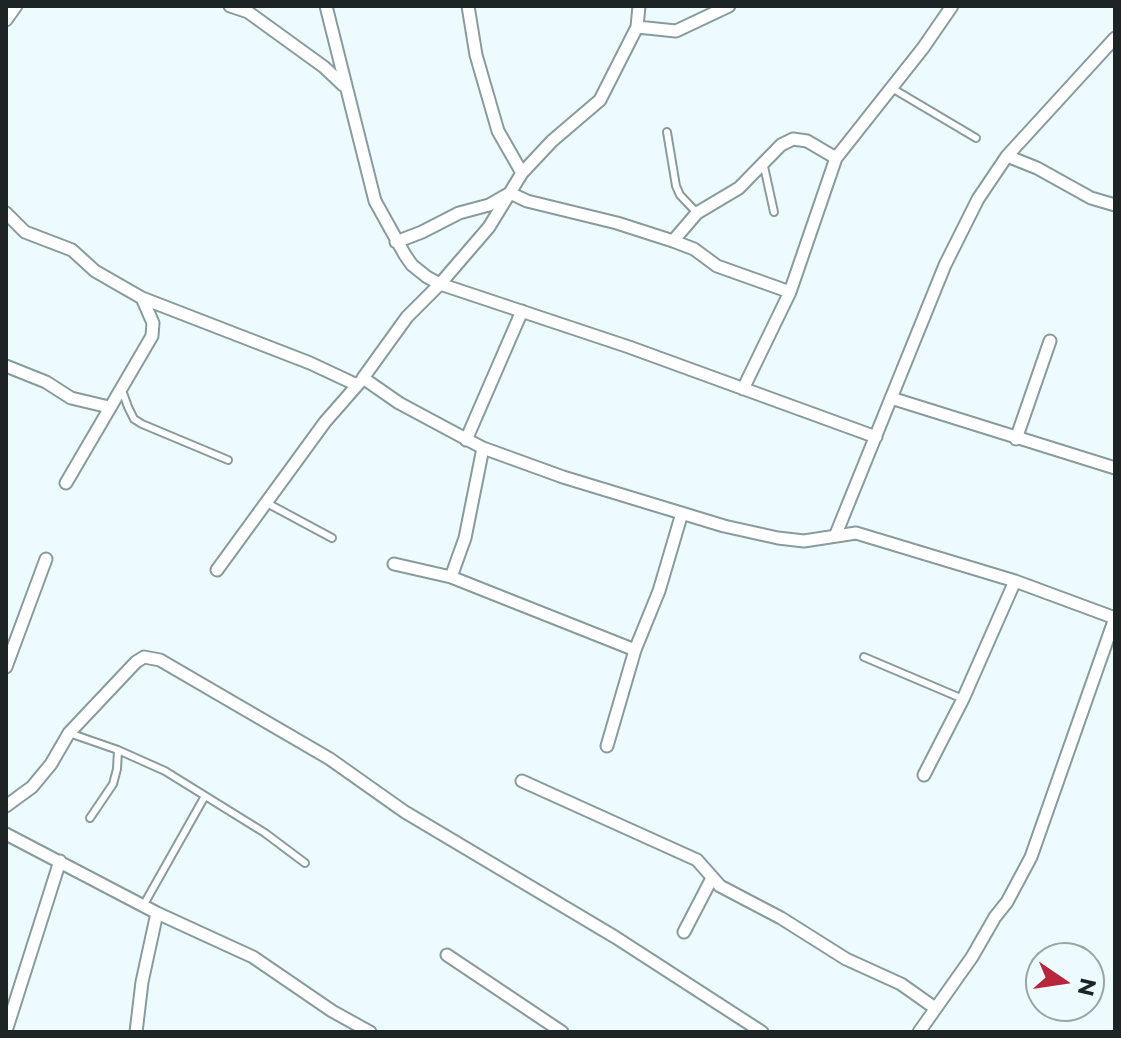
<!DOCTYPE html>
<style>
body{margin:0}
#map{position:relative;width:1121px;height:1038px;overflow:hidden;background:#eefbfe;font-family:Montserrat,sans-serif}
canvas{display:block}
.frame{position:absolute;inset:0;border:8px solid #1c2426;pointer-events:none}
.north{position:absolute;left:1025px;top:942px;width:80px;height:80px;box-sizing:border-box;background:#eefbfe;border:2px solid #9aa5a8;border-radius:50%;rotate:103deg;font-size:22px;font-weight:700;line-height:32px;text-align:center;color:#1c2426}
.north::after{content:'';display:block;margin:auto;width:28px;height:36px;background:#b7263c;clip-path:polygon(50% 0,100% 100%,50% 72%,0 100%)}
</style>
<div id="map">
<canvas width="1121" height="1038"></canvas>
<div class="frame"></div>
<div class="north">N</div>
</div>
<script>
const ctx = document.querySelector('canvas').getContext('2d');
ctx.lineJoin = 'round';
const poly = rows => new Path2D(rows.map(r => 'M' + r).join(''));
function stroke(path, color, width, dash) { ctx.strokeStyle = color; ctx.lineWidth = width; ctx.lineCap = dash ? 'butt' : 'round'; ctx.setLineDash(dash || []); ctx.stroke(path); }
const lane = poly([
 [890,87,976,138],
 [667,132,676,186,680,195,697,213],
 [763,162,774,212],
 [122,390,128,407,134,419,142,424,228,460],
 [265,502,332,538],
 [864,657,963,699],
 [69,733,118,750,165,771,265,833,305,863],
 [90,818,113,784,117,769,118,750],
 [143,906,205,796]
]);
const street = poly([
 [230,6,248,12,324,67,343,85],
 [326,6,375,201,405,255,412,265,427,277,440,284,629,347,876,437],
 [468,6,476,55,498,131,522,173],
 [639,6,637,27,600,100,552,141,522,173,489,227,440,284,407,317,363,378,399,403,483,448,563,477,724,526,778,538,804,541,856,533,1015,581,1115,618],
 [6,20,16,6],
 [637,27,676,31,729,6],
 [1007,156,1037,168,1091,198,1115,205],
 [6,213,25,232,72,250,95,271,142,298,310,363,357,385],
 [673,241,697,213,739,188,781,145,793,139,807,141,836,158],
 [396,242,422,232,459,213,489,205,510,193,527,201,617,223,673,241,694,249,717,266,790,292],
 [6,366,46,382,71,398,109,407],
 [743,389,790,292,836,158,923,48,952,6],
 [891,398,1115,468],
 [1016,439,1050,341],
 [466,440,522,311],
 [66,483,152,336,153,323,142,298],
 [836,534,945,265,978,199,1007,156,1115,38],
 [394,564,451,577,635,650],
 [217,570,325,422,360,382],
 [451,577,465,538,483,448],
 [6,667,46,559],
 [607,746,635,650,659,591,682,513],
 [924,775,963,699,1015,581],
 [522,781,697,860,720,886,781,918,846,959,901,984,935,1008],
 [6,806,32,787,51,764,69,733,136,662,144,657,160,660,330,759,405,812,615,937,762,1032],
 [6,834,157,913,253,957,332,1011,370,1032],
 [684,932,712,878],
 [447,955,562,1032],
 [6,1031,60,861],
 [136,1032,142,982,157,913],
 [919,1032,972,957,995,917,1007,902,1031,857,1115,618]
]);
stroke(lane, '#889b9f', 10);
stroke(street, '#889b9f', 15);
stroke(lane, '#fff', 6);
stroke(street, '#fff', 11);
</script>
